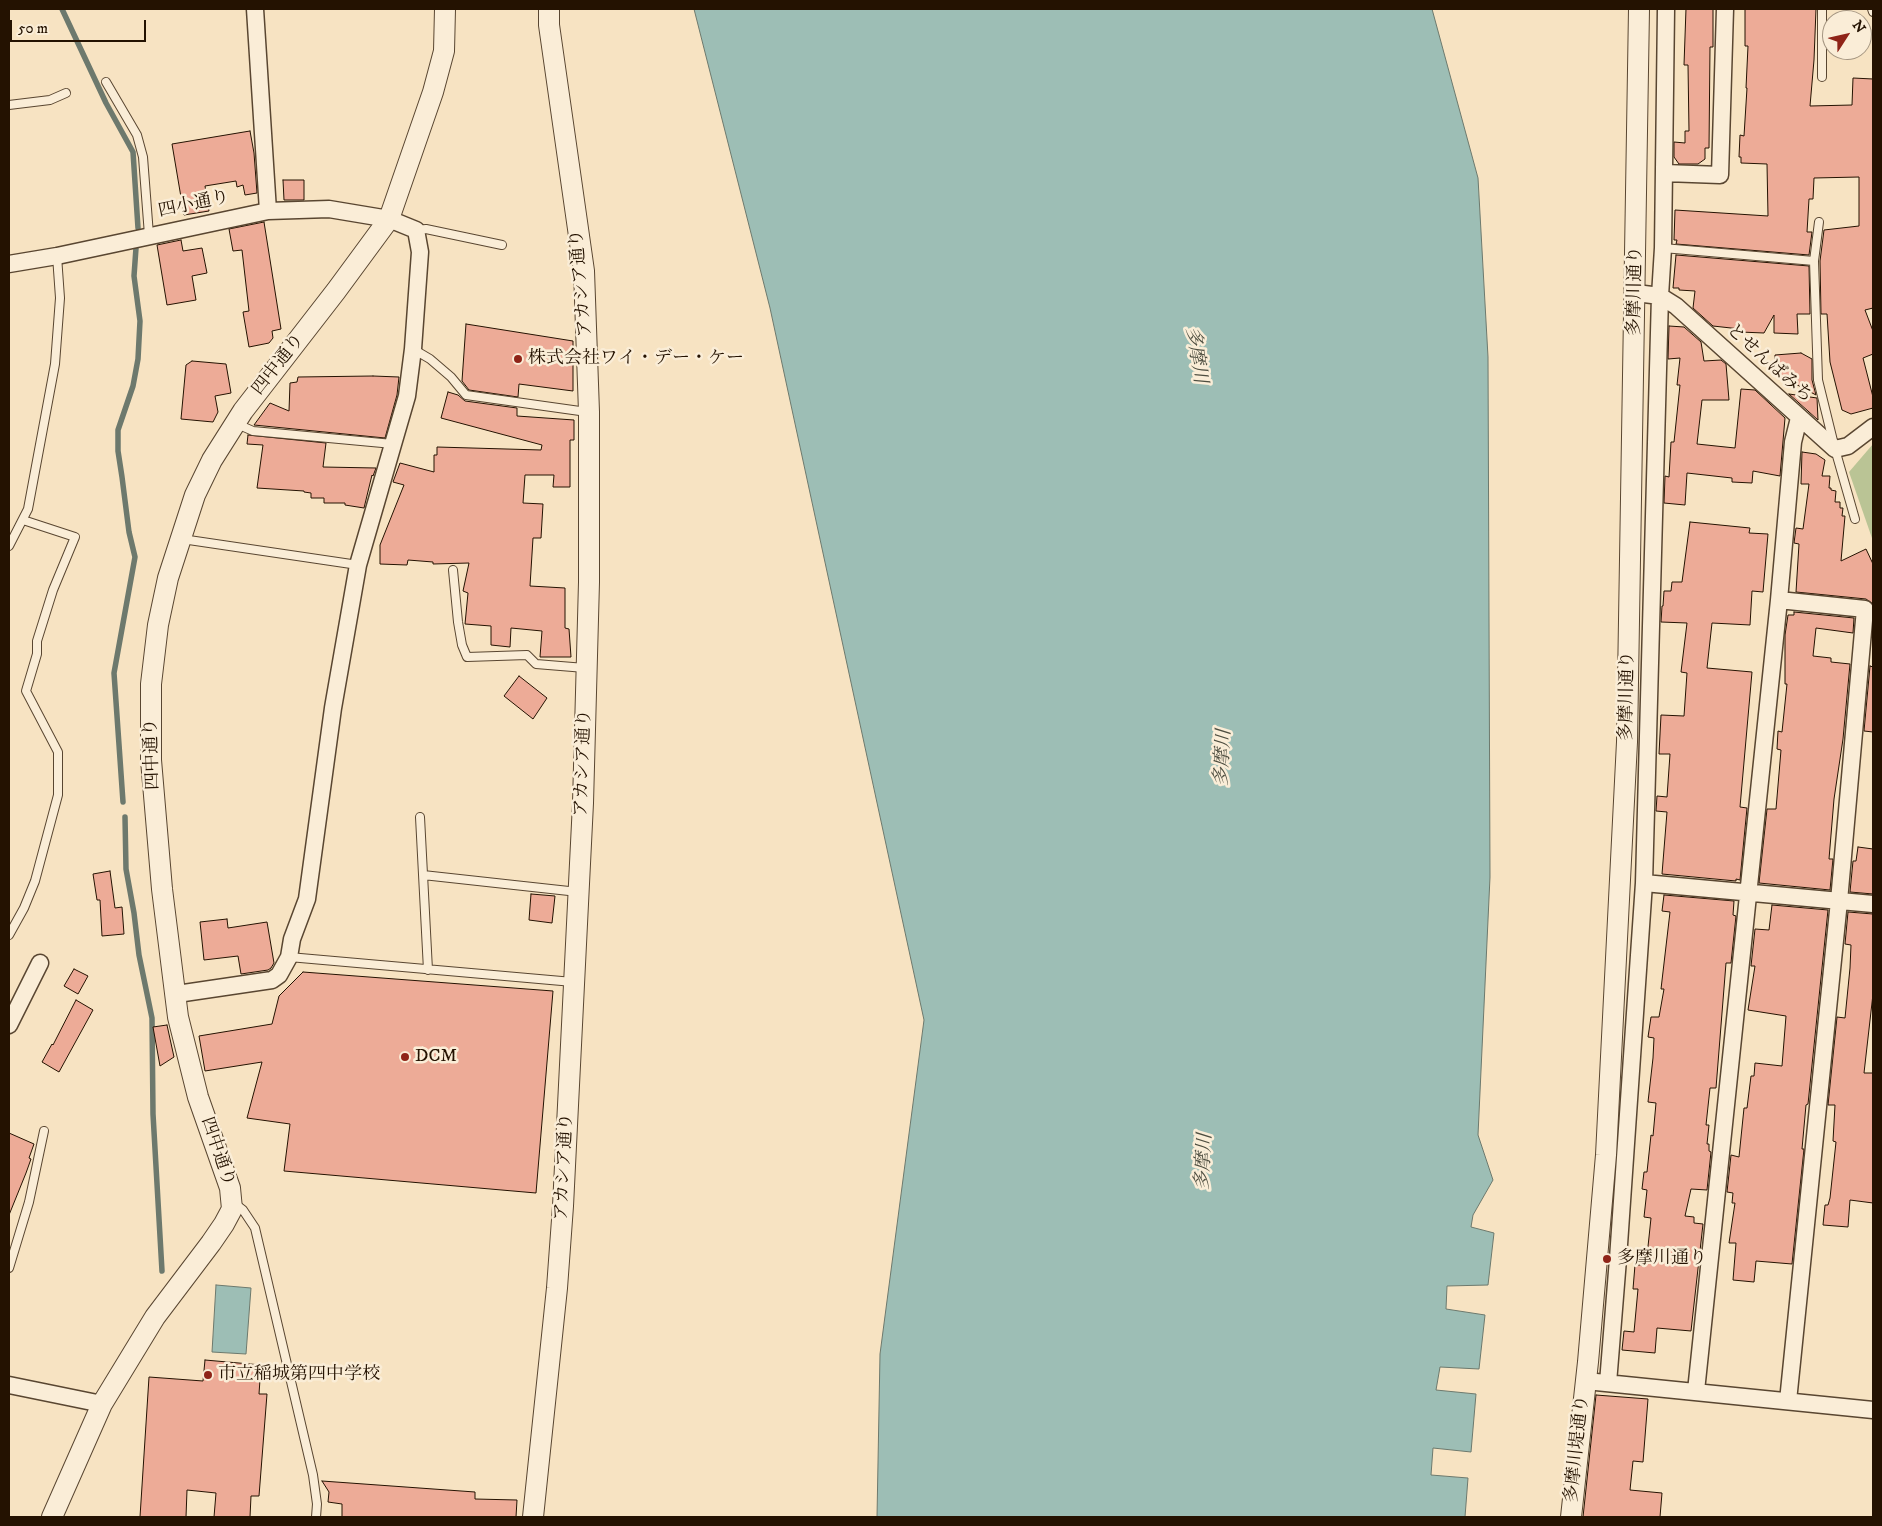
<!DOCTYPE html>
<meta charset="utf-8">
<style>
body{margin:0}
#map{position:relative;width:1882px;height:1526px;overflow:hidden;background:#f7e3c2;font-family:"IM FELL DW Pica",serif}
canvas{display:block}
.frame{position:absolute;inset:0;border:10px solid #241201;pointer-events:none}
.north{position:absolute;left:1822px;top:10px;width:50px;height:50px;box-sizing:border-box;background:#faedd7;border:1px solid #a49581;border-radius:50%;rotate:55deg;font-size:14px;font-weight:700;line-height:20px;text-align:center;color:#241201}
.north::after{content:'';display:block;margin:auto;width:18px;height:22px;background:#8f2418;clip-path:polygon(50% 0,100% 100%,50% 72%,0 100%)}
.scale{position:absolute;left:10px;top:20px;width:136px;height:22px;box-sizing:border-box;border:2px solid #241201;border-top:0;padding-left:6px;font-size:15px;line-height:18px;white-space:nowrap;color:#241201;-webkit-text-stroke:4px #faedd7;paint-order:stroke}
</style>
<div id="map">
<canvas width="1882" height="1526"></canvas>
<div class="frame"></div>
<div class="north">N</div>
<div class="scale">50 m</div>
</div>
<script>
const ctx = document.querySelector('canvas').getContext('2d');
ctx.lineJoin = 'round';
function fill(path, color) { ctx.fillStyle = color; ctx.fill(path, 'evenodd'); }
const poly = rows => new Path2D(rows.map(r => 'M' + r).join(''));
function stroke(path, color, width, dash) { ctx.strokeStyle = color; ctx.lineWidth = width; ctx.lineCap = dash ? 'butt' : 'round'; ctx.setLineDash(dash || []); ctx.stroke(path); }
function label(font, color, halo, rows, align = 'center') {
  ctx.font = font + ' "IM FELL DW Pica","Noto Serif JP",serif'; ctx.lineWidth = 5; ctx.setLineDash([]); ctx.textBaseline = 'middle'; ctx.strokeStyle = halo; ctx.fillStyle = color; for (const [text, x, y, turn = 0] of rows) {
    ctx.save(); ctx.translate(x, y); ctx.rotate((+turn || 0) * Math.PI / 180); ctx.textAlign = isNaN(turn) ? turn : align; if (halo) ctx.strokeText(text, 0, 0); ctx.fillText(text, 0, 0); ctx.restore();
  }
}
const green = poly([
 [1873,444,1873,541,1849,472]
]);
const water = poly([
 [694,9,1432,9,1478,178,1488,357,1490,877,1478,1135,1493,1180,1473,1215,1471,1227,1494,1233,1488,1285,1447,1286,1446,1309,1485,1315,1479,1369,1440,1367,1436,1390,1476,1394,1471,1452,1433,1448,1431,1475,1468,1478,1465,1517,877,1517,880,1354,924,1020,770,308,694,9],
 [216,1285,251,1288,246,1354,212,1352,216,1285]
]);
const stream = poly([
 [62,9,106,103,133,152,138,228],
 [123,802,114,673,135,557,129,532,122,477,118,451,118,430,133,386,138,359,140,321,134,276,136,248],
 [125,817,126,869,134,913,139,955,152,1018,153,1114,162,1271]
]);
const building = poly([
 [1686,9,1713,9,1713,47,1710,47,1709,148,1705,148,1705,159,1698,164,1679,164,1674,157,1674,142,1685,143,1685,131,1689,131,1688,65,1684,65,1686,9],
 [1745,9,1816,9,1814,60,1810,106,1852,105,1853,78,1873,79,1873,308,1865,310,1873,331,1873,354,1863,358,1873,397,1873,408,1851,414,1842,410,1830,362,1827,314,1821,314,1820,261,1824,230,1859,226,1859,177,1814,178,1813,199,1809,199,1807,232,1812,232,1809,255,1676,244,1677,240,1674,240,1675,210,1768,216,1767,164,1741,163,1741,157,1739,157,1740,135,1744,136,1747,88,1746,88,1748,46,1745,46,1745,9],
 [250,131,254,153,257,193,245,195,243,185,237,187,236,181,205,186,209,211,184,215,172,144,250,131],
 [283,180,304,180,304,200,284,200,283,180],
 [264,222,281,329,272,331,273,338,269,343,249,347,243,312,249,311,242,250,233,251,229,229,264,222],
 [181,240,183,251,202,248,207,273,192,276,196,300,167,305,157,245,181,240],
 [1676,255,1809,266,1810,314,1797,314,1798,334,1774,333,1774,315,1764,333,1740,332,1740,329,1713,326,1693,308,1695,291,1679,290,1679,288,1673,288,1676,255],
 [466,324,573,341,573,391,519,384,518,397,469,390,462,381,466,324],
 [1669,326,1684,327,1701,342,1704,361,1721,360,1726,364,1729,400,1702,400,1697,444,1735,448,1741,389,1755,390,1785,418,1780,476,1753,471,1752,483,1732,482,1732,478,1687,473,1685,505,1664,503,1665,476,1669,477,1671,442,1674,442,1680,385,1677,385,1680,358,1668,359,1669,326],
 [1801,353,1812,359,1812,380,1816,395,1775,373,1775,355,1801,353],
 [192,361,226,364,231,393,215,396,218,412,213,422,181,419,186,365,192,361],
 [373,376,399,377,397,395,385,438,254,425,270,403,289,411,290,383,297,382,298,377,373,376],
 [448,392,458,395,465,401,517,408,517,416,574,420,574,440,570,440,570,487,553,487,554,475,525,475,523,503,543,504,541,538,533,538,530,586,565,588,565,628,569,629,571,657,540,657,542,631,511,628,510,647,491,645,491,626,465,624,468,593,463,591,469,563,433,564,433,562,408,560,407,565,380,564,380,545,404,485,393,482,400,463,434,472,434,455,437,455,437,447,541,450,542,445,441,418,448,392],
 [1789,394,1817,398,1818,420,1789,394],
 [248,435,326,443,323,467,376,468,373,476,372,475,364,508,345,505,345,503,324,503,324,498,311,498,311,493,304,492,304,491,257,488,263,445,247,444,248,435],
 [1802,452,1816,454,1825,460,1822,476,1830,476,1829,488,1831,488,1831,490,1836,491,1835,502,1840,502,1840,508,1843,508,1842,516,1845,516,1841,561,1866,549,1873,564,1873,604,1866,599,1796,592,1799,544,1794,543,1796,528,1803,529,1809,484,1801,484,1802,452],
 [1690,522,1750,528,1749,533,1768,534,1763,592,1752,591,1750,625,1712,623,1707,668,1752,672,1740,807,1747,808,1740,880,1736,879,1736,881,1662,874,1667,812,1656,811,1657,796,1667,797,1670,754,1659,754,1661,715,1684,716,1687,673,1681,672,1687,623,1661,622,1662,606,1663,606,1664,591,1671,591,1672,582,1682,582,1690,522],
 [1794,612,1854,618,1853,633,1816,628,1813,656,1831,658,1831,662,1850,664,1843,739,1834,799,1829,859,1833,859,1830,890,1759,883,1767,809,1776,809,1781,750,1777,749,1778,731,1782,732,1787,684,1785,684,1785,635,1788,615,1794,615,1794,612],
 [1870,666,1873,667,1873,732,1864,731,1870,666],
 [519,676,547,698,533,719,504,696,519,676],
 [1858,847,1873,849,1873,894,1850,892,1853,861,1856,861,1858,847],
 [110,871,115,908,122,907,124,934,102,936,100,900,97,900,93,874,110,871],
 [531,894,555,896,552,923,529,920,531,894],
 [1664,895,1734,901,1733,915,1736,916,1731,963,1726,963,1716,1088,1710,1088,1706,1125,1709,1125,1707,1144,1709,1144,1709,1151,1711,1152,1707,1190,1691,1189,1685,1216,1694,1217,1694,1223,1703,1224,1691,1331,1657,1328,1655,1353,1622,1350,1624,1331,1634,1332,1638,1289,1633,1289,1635,1265,1643,1265,1645,1255,1647,1256,1651,1218,1644,1217,1647,1190,1642,1189,1644,1172,1647,1172,1651,1135,1653,1136,1656,1103,1648,1102,1653,1058,1654,1038,1648,1037,1651,1017,1659,1017,1664,989,1661,989,1670,912,1662,911,1664,895],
 [1772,905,1828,910,1808,1104,1806,1105,1802,1149,1804,1149,1792,1264,1756,1261,1754,1282,1733,1280,1736,1243,1729,1243,1735,1203,1732,1203,1733,1193,1727,1192,1731,1155,1739,1157,1744,1108,1747,1108,1751,1076,1754,1076,1755,1063,1782,1066,1786,1016,1748,1010,1755,966,1751,966,1755,929,1769,930,1772,905],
 [1848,912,1873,914,1873,994,1864,1073,1873,1073,1873,1203,1850,1200,1848,1227,1823,1225,1825,1205,1828,1205,1830,1198,1836,1142,1833,1141,1835,1105,1828,1105,1837,1017,1845,1018,1850,968,1851,945,1845,944,1848,912],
 [227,919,228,928,267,922,274,963,271,968,268,970,241,974,238,956,204,960,200,922,227,919],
 [74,969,88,976,78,994,64,986,74,969],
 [303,972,553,991,536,1193,284,1171,290,1124,247,1118,262,1062,205,1071,199,1036,272,1024,279,996,303,972],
 [76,1000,93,1010,59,1072,42,1062,52,1044,53,1045,76,1000],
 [167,1025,174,1057,160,1066,153,1027,167,1025],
 [9,1133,34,1144,29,1158,31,1159,26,1173,9,1215,9,1133],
 [205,1360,261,1365,259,1394,267,1394,259,1496,251,1496,250,1517,214,1517,216,1493,187,1490,186,1517,140,1517,149,1377,203,1381,205,1360],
 [1596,1395,1648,1399,1643,1462,1633,1461,1630,1490,1662,1493,1660,1517,1583,1517,1596,1395],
 [322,1481,475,1492,475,1499,517,1500,516,1517,342,1517,342,1504,328,1502,329,1492,322,1481]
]);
const service = poly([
 [1872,9,1873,12],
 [1822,77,1822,9],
 [106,82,137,135,143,157,149,235],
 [9,105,50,100,66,93],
 [1819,222,1814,261,1818,380,1835,449,1855,519],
 [416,230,426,229,502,245],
 [1663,248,1814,261],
 [413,349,430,359,451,377,466,395,587,412],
 [237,424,253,431,393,444],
 [182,539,358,565],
 [9,546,28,509,55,364,60,298,57,256],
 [453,570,458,622,462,645,467,657,527,655,536,664,585,668],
 [420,817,428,970],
 [423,875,578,892],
 [9,935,24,908,35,881,58,795,58,752,26,691,37,654,37,641,53,590,75,537,23,520],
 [289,957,573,982],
 [234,1203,243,1210,255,1228,313,1475,317,1504,316,1517],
 [9,1268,29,1202,44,1131]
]);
const minor = poly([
 [255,9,268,211],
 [1665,173,1720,175,1725,9],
 [9,264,57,256,268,211,329,209,389,219,416,230,420,252,413,349,407,396,358,565,333,708,307,899,292,939,289,957,279,975,272,980,177,994],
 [1636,293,1660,296,1676,306,1835,449,1848,446,1873,427],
 [1779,600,1865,609,1839,901,1788,1401],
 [1644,883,1873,904],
 [9,1025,40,963],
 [1586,1381,1873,1410],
 [1608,1383,1618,1259,1644,883,1660,296,1663,248,1666,9],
 [9,1385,102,1404],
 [1696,1391,1779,600,1793,442,1799,418]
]);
const tertiary = poly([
 [52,1517,102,1404,155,1317,211,1243,224,1224,232,1209,230,1188,198,1097,178,1017,162,889,151,760,151,684,158,625,168,578,195,495,212,460,243,411,336,291,389,219,433,92,444,51,445,9],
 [533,1517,557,1288,563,1206,583,803,589,582,589,412,584,271,549,25,549,9],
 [1571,1517,1588,1362,1606,1155,1627,742,1639,9]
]);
const markers = [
 [518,359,5,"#8f2418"],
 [405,1057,5,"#8f2418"],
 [1607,1259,5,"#8f2418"],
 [208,1375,5,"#8f2418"]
];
const streetNames = [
 ["四小通り",194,205,-12],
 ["アカシア通り",582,283,-95],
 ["多摩川通り",1636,291,-89],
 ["とせんばみち",1769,364,42],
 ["四中通り",279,365,-52],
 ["多摩川通り",1628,696,-89],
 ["四中通り",153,754,-92],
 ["アカシア通り",584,763,-88],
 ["四中通り",217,1152,71],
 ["アカシア通り",565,1167,-87],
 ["多摩川堤通り",1578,1449,-84]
];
const poiNames = [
 ["株式会社ワイ・デー・ケー",528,359],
 ["DCM",415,1057],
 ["多摩川通り",1617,1259],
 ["市立稲城第四中学校",218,1375]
];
const waterNames = [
 ["多摩川",1195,355,81],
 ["多摩川",1224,758,-87],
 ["多摩川",1205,1162,-87]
];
fill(green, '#bac495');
fill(water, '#9dbeb5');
stroke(water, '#6d796d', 1);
stroke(stream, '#6d796d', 5.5);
fill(building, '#edab97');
stroke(building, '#241201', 1);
stroke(service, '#594631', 10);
stroke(minor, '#594631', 19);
stroke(tertiary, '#594631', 22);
stroke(service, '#faedd7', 8);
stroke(minor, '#faedd7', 16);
stroke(tertiary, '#faedd7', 20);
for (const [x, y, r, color] of markers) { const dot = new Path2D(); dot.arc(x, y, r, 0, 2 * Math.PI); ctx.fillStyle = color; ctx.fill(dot); stroke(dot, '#faedd7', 2); }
label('18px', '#241201', '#faedd7', streetNames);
label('18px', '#241201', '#faedd7', poiNames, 'left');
label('italic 19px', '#4e4e40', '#faedd7', waterNames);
</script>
